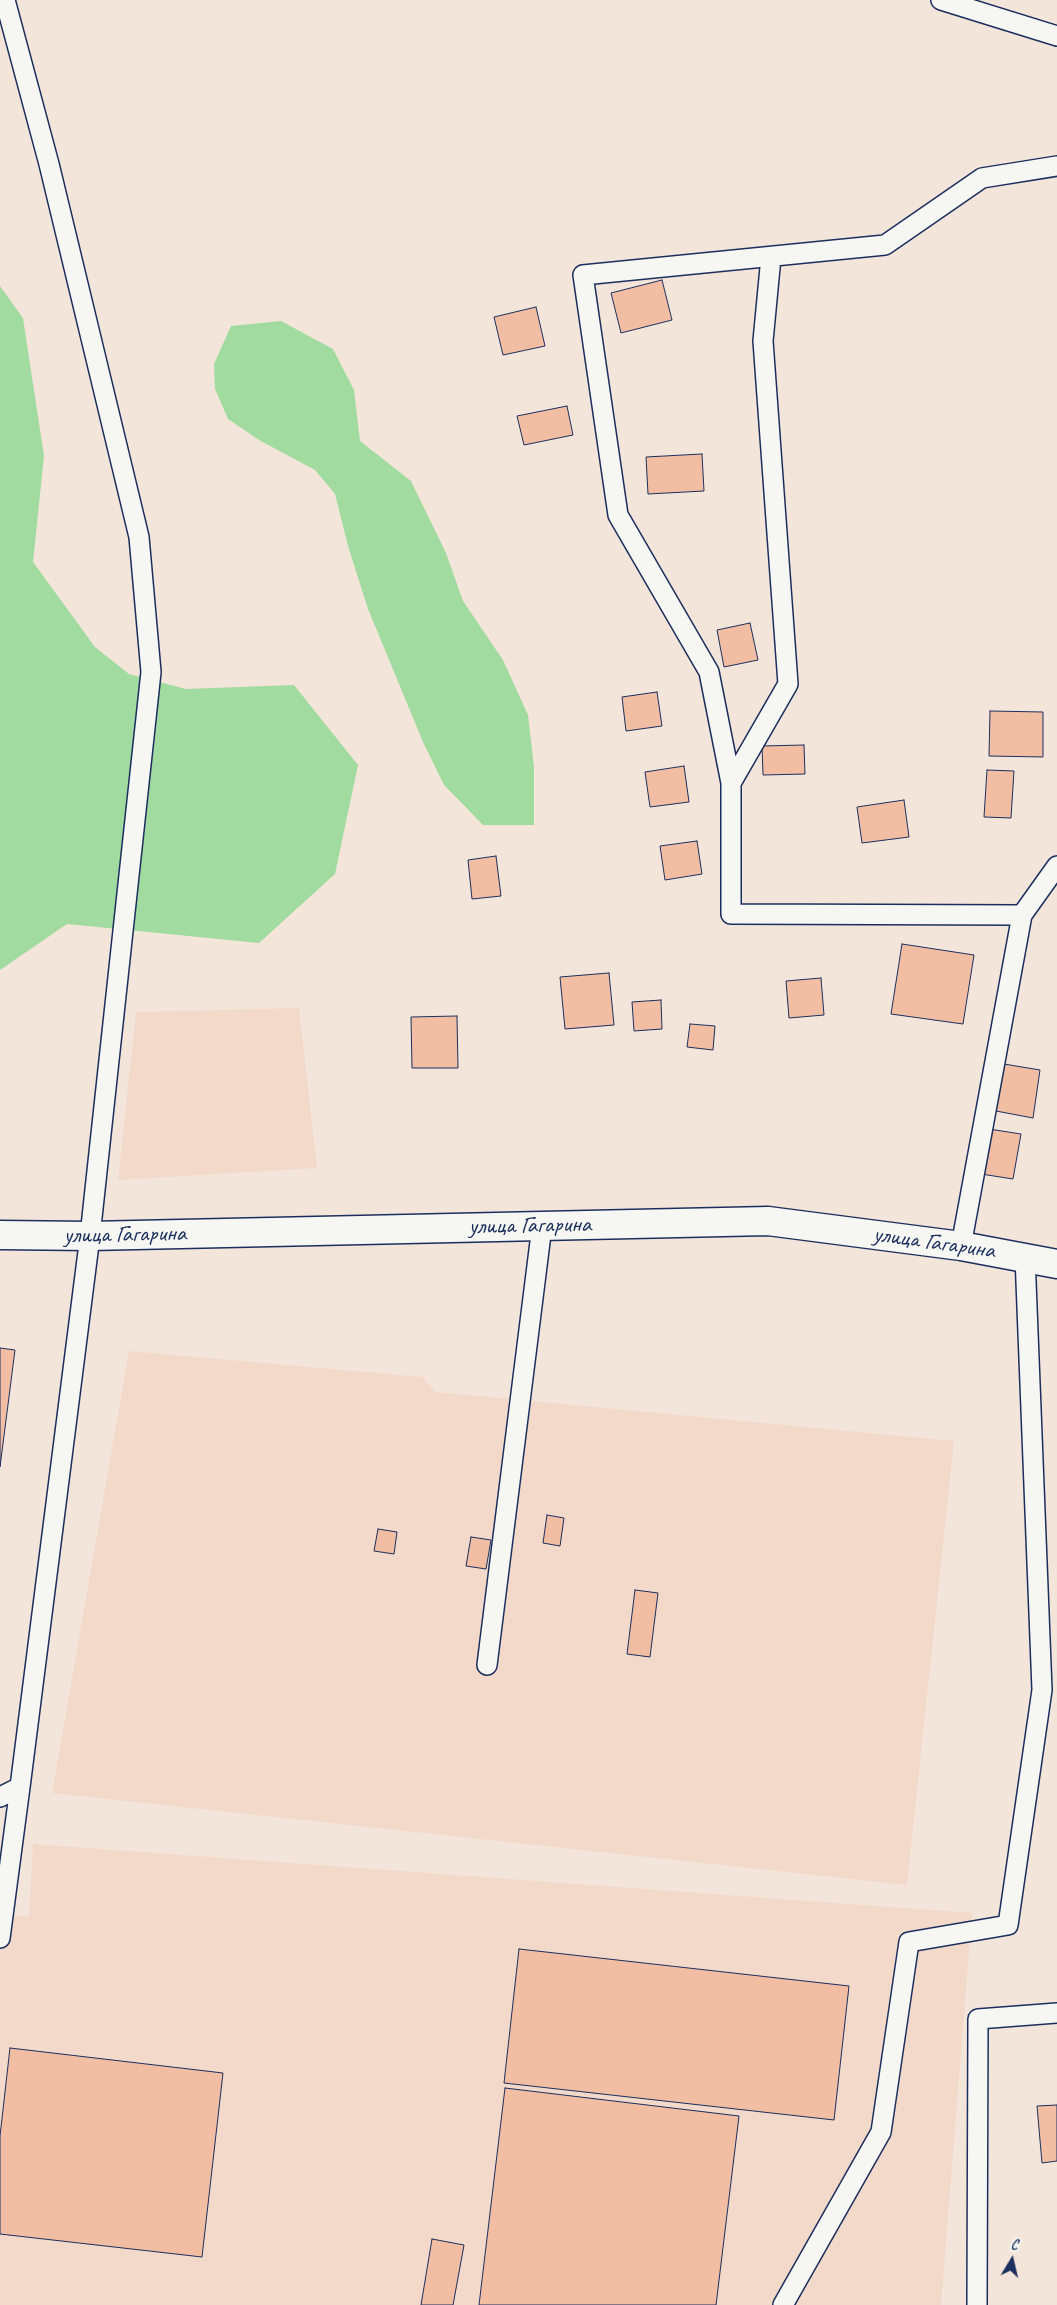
<!DOCTYPE html>
<meta charset="utf-8">
<style>
body{margin:0}
#map{position:relative;width:1057px;height:2305px;overflow:hidden;background:#f4e5da;font-family:Caveat,sans-serif}
canvas{display:block}
.north{position:absolute;left:987px;top:2235px;width:50px;height:50px;-webkit-text-stroke:4px #f6f6f2;paint-order:stroke;rotate:9deg;font-size:14px;font-weight:700;line-height:20px;text-align:center;color:#1b2f5e}
.north::after{content:'';display:block;margin:auto;width:18px;height:22px;background:#1b2f5e;clip-path:polygon(50% 0,100% 100%,50% 72%,0 100%)}
</style>
<div id="map">
<canvas width="1057" height="2305"></canvas>
<div class="north">С</div>
</div>
<script>
const ctx = document.querySelector('canvas').getContext('2d');
ctx.lineJoin = 'round';
function fill(path, color) { ctx.fillStyle = color; ctx.fill(path, 'evenodd'); }
const poly = rows => new Path2D(rows.map(r => 'M' + r).join(''));
function stroke(path, color, width, dash) { ctx.strokeStyle = color; ctx.lineWidth = width; ctx.lineCap = dash ? 'butt' : 'round'; ctx.setLineDash(dash || []); ctx.stroke(path); }
function label(font, color, halo, rows, align = 'center') {
  ctx.font = font + ' Caveat,sans-serif'; ctx.lineWidth = 4; ctx.setLineDash([]); ctx.textBaseline = 'middle'; ctx.strokeStyle = halo; ctx.fillStyle = color; for (const [text, x, y, turn = 0] of rows) {
    ctx.save(); ctx.translate(x, y); ctx.rotate((+turn || 0) * Math.PI / 180); ctx.textAlign = isNaN(turn) ? turn : align; if (halo) ctx.strokeText(text, 0, 0); ctx.fillText(text, 0, 0); ctx.restore();
  }
}
const built = poly([
 [299,1008,317,1168,118,1180,136,1012],
 [129,1351,422,1377,436,1392,954,1441,907,1885,52,1793],
 [33,1844,972,1913,941,2305,0,2305,0,1916,29,1916]
]);
const green = poly([
 [0,286,23,318,44,456,33,562,95,647,129,674,186,689,294,685,358,765,335,874,259,943,67,924,0,970],
 [281,321,333,349,354,390,360,441,411,481,446,553,463,601,503,660,528,715,534,767,534,825,483,825,444,785,423,742,368,609,348,546,335,494,315,470,259,440,228,419,215,389,214,364,231,326]
]);
const building = poly([
 [662,280,672,320,621,333,611,293,662,280],
 [536,307,545,346,503,355,494,317,536,307],
 [567,406,573,435,524,445,517,416,567,406],
 [702,454,704,491,648,494,646,457,702,454],
 [750,623,758,660,724,667,717,630,750,623],
 [657,692,662,726,626,731,622,697,657,692],
 [990,711,1043,712,1043,757,989,756,990,711],
 [804,745,805,774,763,775,762,746,804,745],
 [684,766,689,802,650,807,645,772,684,766],
 [987,770,1014,771,1011,818,984,817,987,770],
 [904,800,909,837,862,843,857,807,904,800],
 [697,841,702,874,665,880,660,846,697,841],
 [496,856,501,896,472,899,468,860,496,856],
 [902,944,974,955,963,1024,891,1014,902,944],
 [609,973,614,1025,565,1029,560,977,609,973],
 [821,978,824,1015,789,1018,786,981,821,978],
 [661,1000,662,1029,634,1031,632,1002,661,1000],
 [457,1016,458,1068,412,1068,411,1017,457,1016],
 [690,1024,715,1026,713,1050,687,1047,690,1024],
 [1004,1064,1040,1070,1033,1118,996,1111,1004,1064],
 [989,1129,1021,1134,1013,1179,981,1174,989,1129],
 [0,1348,15,1350,0,1467,0,1348],
 [547,1515,564,1518,560,1546,543,1543,547,1515],
 [378,1529,397,1532,394,1554,374,1551,378,1529],
 [471,1537,491,1540,486,1569,466,1566,471,1537],
 [635,1590,658,1593,650,1657,627,1654,635,1590],
 [519,1949,849,1986,834,2120,504,2083,519,1949],
 [10,2048,223,2073,202,2257,0,2234,0,2136,10,2048],
 [505,2088,739,2116,716,2305,479,2305,505,2088],
 [1057,2105,1057,2161,1042,2163,1037,2106,1057,2105],
 [432,2239,464,2245,453,2305,421,2305,432,2239]
]);
const lane = poly([
 [941,0,1057,36],
 [731,783,788,684,763,341,771,257],
 [1022,915,731,914,731,783,709,672,618,515,583,275,885,245,982,178,1057,166],
 [961,1246,1022,915,1057,866],
 [487,1665,542,1226],
 [0,1797,20,1787,90,1236,151,672,139,537,49,164,5,0],
 [0,1938,20,1787],
 [783,2305,881,2132,909,1942,1008,1925,1042,1690,1025,1256],
 [977,2305,978,2019,1057,2013]
]);
const secondary = poly([
 [0,1235,90,1236,768,1221,961,1246,1057,1264]
]);
const streetNames = [
 ["улица Гагарина",530,1226,-1],
 ["улица Гагарина",125,1235,-1],
 ["улица Гагарина",934,1243,8]
];
fill(built, '#f3d9ca');
fill(green, '#a2dba0');
fill(building, '#f1bda3');
stroke(building, '#1b2f5e', 1);
stroke(lane, '#1b2f5e', 22);
stroke(secondary, '#1b2f5e', 31);
stroke(lane, '#f6f6f2', 19);
stroke(secondary, '#f6f6f2', 28);
label('24px', '#1b2f5e', '#f6f6f2', streetNames);
</script>
